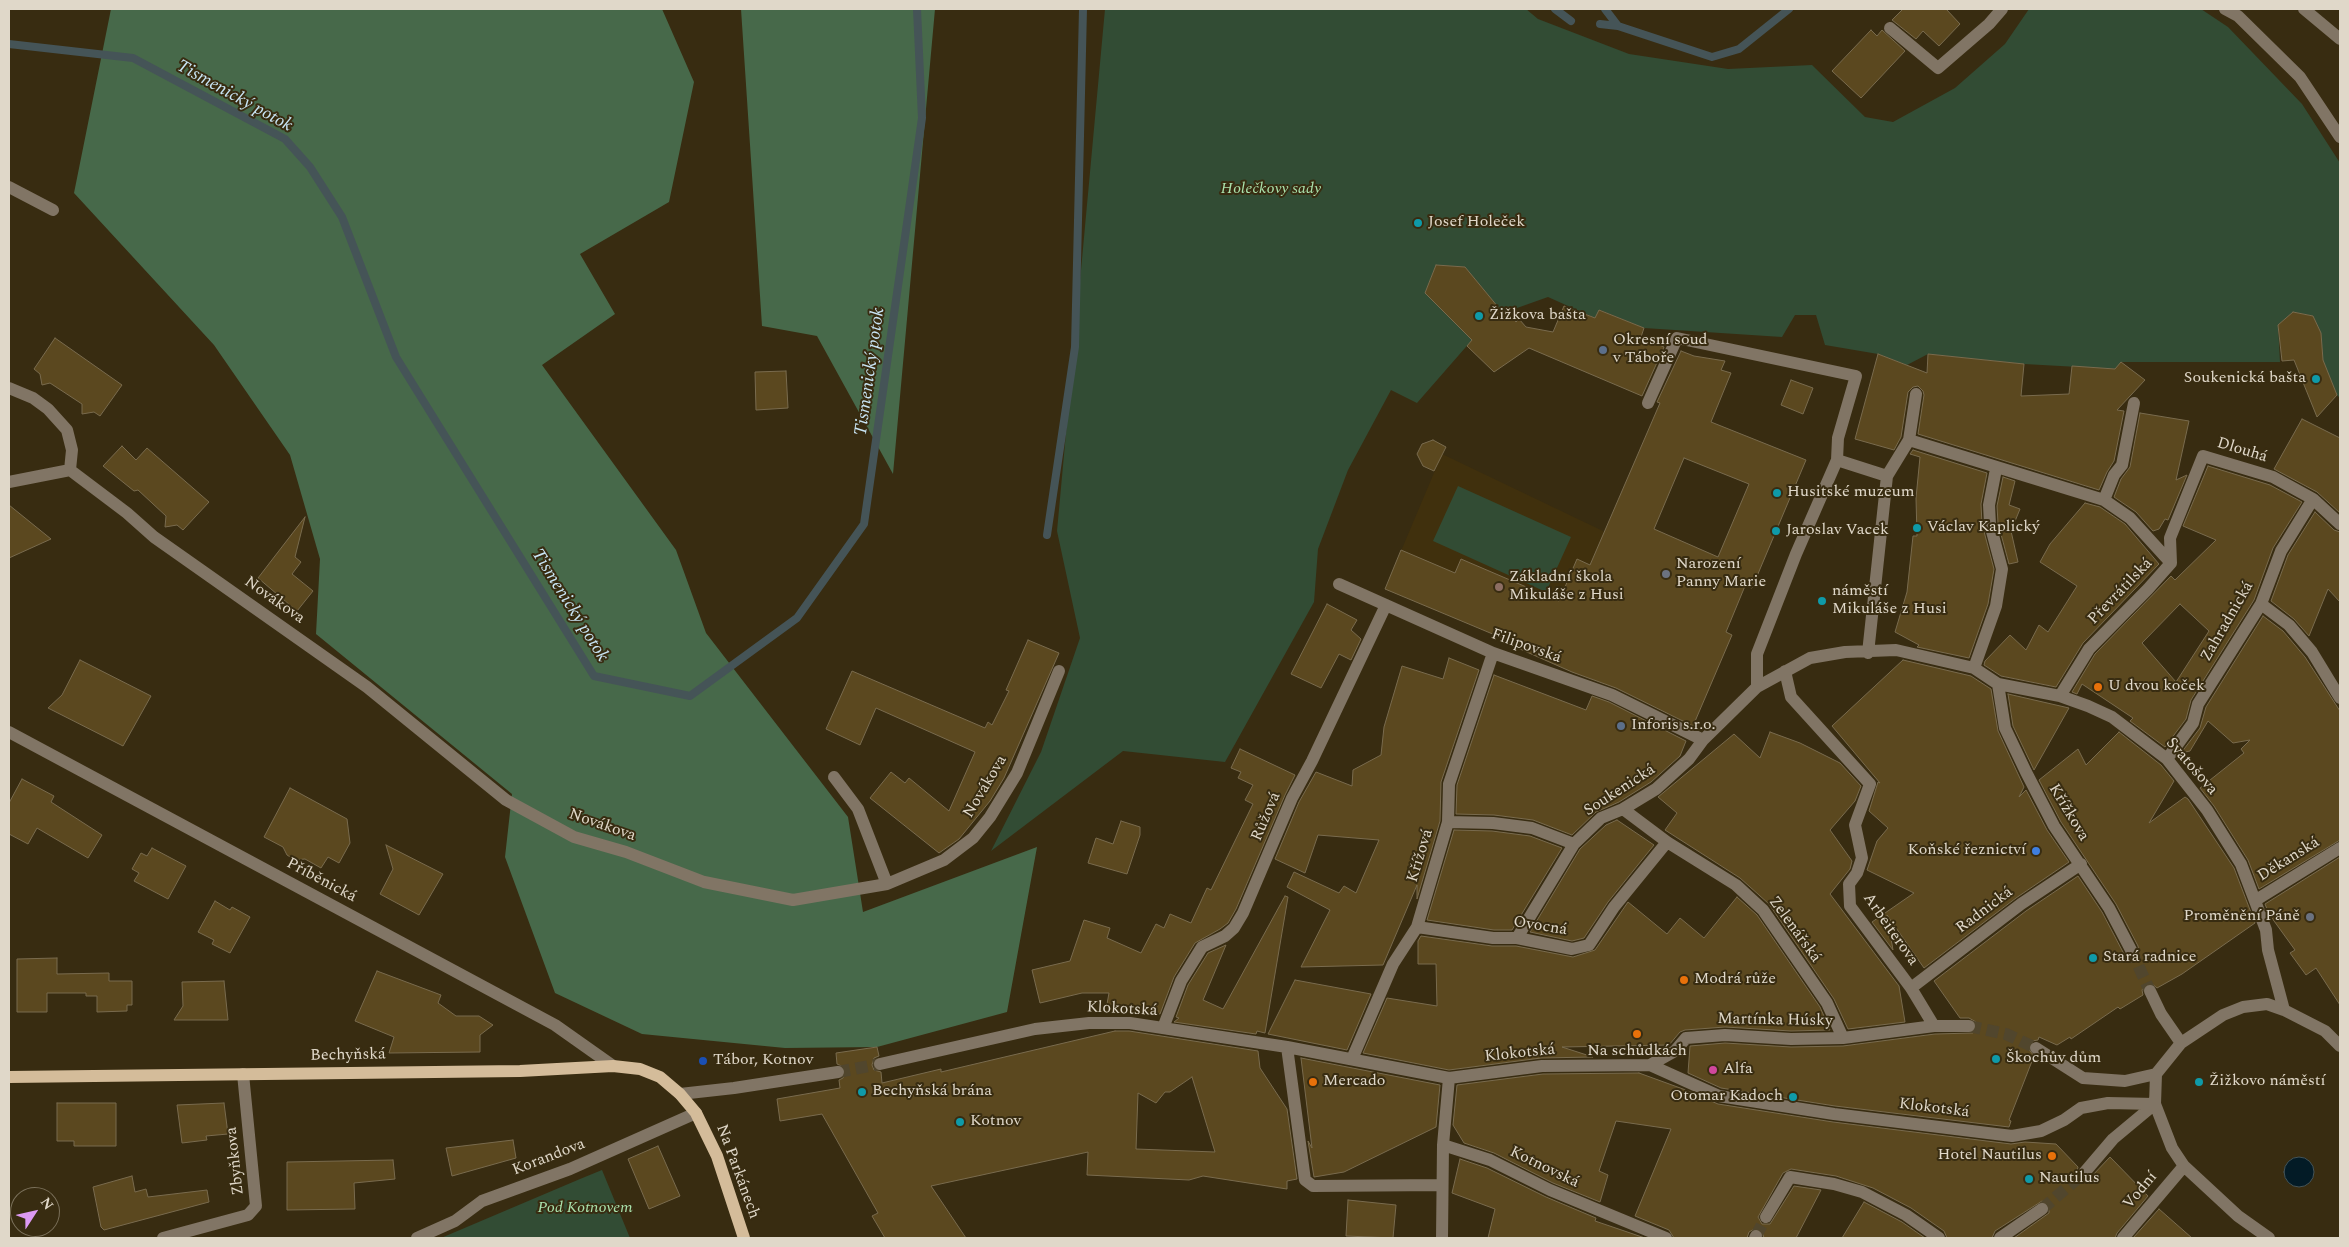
<!DOCTYPE html>
<meta charset="utf-8">
<style>
body{margin:0}
#map{position:relative;width:2349px;height:1247px;overflow:hidden;background:#382c11;font-family:Spectral,serif}
canvas{display:block}
.frame{position:absolute;inset:0;border:10px solid #e0d8c9;pointer-events:none}
.north{position:absolute;left:10px;top:1187px;width:50px;height:50px;box-sizing:border-box;background:#382c11;border:1px solid #7b715b;border-radius:50%;rotate:55deg;font-size:14px;font-weight:700;line-height:20px;text-align:center;color:#e0d8c9}
.north::after{content:'';display:block;margin:auto;width:18px;height:22px;background:#dd99f3;clip-path:polygon(50% 0,100% 100%,50% 72%,0 100%)}
</style>
<div id="map">
<canvas width="2349" height="1247"></canvas>
<div class="frame"></div>
<div class="north">N</div>
</div>
<script>
const ctx = document.querySelector('canvas').getContext('2d');
ctx.lineJoin = 'round';
function fill(path, color) { ctx.fillStyle = color; ctx.fill(path, 'evenodd'); }
const poly = rows => new Path2D(rows.map(r => 'M' + r).join(''));
function stroke(path, color, width, dash) { ctx.strokeStyle = color; ctx.lineWidth = width; ctx.lineCap = dash ? 'butt' : 'round'; ctx.setLineDash(dash || []); ctx.stroke(path); }
function label(font, color, halo, rows, align = 'center') {
  ctx.font = font + ' Spectral,serif'; ctx.lineWidth = 4; ctx.setLineDash([]); ctx.textBaseline = 'middle'; ctx.strokeStyle = halo; ctx.fillStyle = color; for (const [text, x, y, turn = 0] of rows) {
    ctx.save(); ctx.translate(x, y); ctx.rotate((+turn || 0) * Math.PI / 180); ctx.textAlign = isNaN(turn) ? turn : align; if (halo) ctx.strokeText(text, 0, 0); ctx.fillText(text, 0, 0); ctx.restore();
  }
}
const built = poly([
 [1442,454,1605,532,1726,632,1732,635,1707,695,1538,653,1385,589]
]);
const green = poly([
 [1105,9,1526,9,1538,19,1629,54,1728,69,1812,65,1865,117,1893,122,1955,88,2005,44,2029,9,2201,9,2228,27,2302,104,2340,163,2340,398,2337,395,2323,360,2321,333,2313,316,2293,312,2278,325,2280,362,2122,362,2115,369,2024,364,1928,354,1907,365,1878,354,1825,345,1816,315,1795,315,1782,337,1644,328,1600,310,1595,318,1548,297,1503,313,1465,267,1436,265,1425,293,1472,340,1417,403,1391,390,1348,470,1318,549,1314,602,1225,762,1123,751,991,851,1041,752,1080,638,1057,531],
 [1458,486,1571,537,1546,592,1433,541],
 [602,1170,630,1238,441,1238,580,1179]
]);
const forest = poly([
 [111,9,662,9,694,82,669,202,580,254,615,314,542,365,676,550,706,633,848,817,863,912,1037,847,1007,1012,877,1047,785,1048,642,1034,555,993,505,857,512,794,316,634,320,559,290,455,214,345,74,193],
 [741,9,935,9,893,474,817,336,762,326]
]);
const water = poly([
 '2284 1172a15 15 0 1 1 30 0a15 15 0 1 1-30 0Z'
]);
const stream = poly([
 [1555,9,1571,21],
 [1605,9,1618,26,1712,57,1739,49,1789,9],
 [1600,24,1618,26],
 [9,44,133,58,285,139,310,167,342,217,396,357,594,676,690,696,797,618,864,524,922,118,917,9],
 [1047,535,1075,347,1083,9]
]);
const building = poly([
 [1903,9,1946,9,1960,24,1939,46,1923,31,1916,39,1892,20,1903,9],
 [1871,30,1877,36,1882,30,1905,51,1861,98,1832,71,1871,30],
 [1436,265,1465,267,1503,313,1506,310,1516,322,1519,319,1526,327,1553,332,1564,306,1595,318,1599,310,1644,328,1641,337,1664,347,1642,396,1529,348,1494,372,1467,346,1472,340,1425,293,1436,265],
 [2293,312,2313,316,2321,333,2323,360,2337,395,2317,417,2294,360,2282,361,2278,325,2293,312],
 [55,338,122,385,100,416,94,412,82,414,82,404,50,383,42,385,40,374,34,369,55,338],
 [1681,351,1694,356,1725,361,1721,370,1731,373,1711,422,1806,460,1752,588,1745,586,1726,632,1732,635,1693,726,1616,688,1572,672,1511,645,1512,643,1507,640,1385,589,1401,550,1455,573,1461,559,1559,601,1577,559,1590,565,1660,403,1657,402,1681,351],
 [1684,458,1749,484,1718,557,1654,529,1684,458],
 [1878,354,1927,373,1928,354,2024,364,2021,396,2069,394,2072,366,2115,369,2121,362,2145,380,2117,410,2124,411,2114,461,2107,472,2099,490,1918,434,1924,395,1923,391,1918,386,1913,387,1908,392,1901,437,1894,450,1855,439,1878,354],
 [786,371,788,408,756,410,755,372,786,371],
 [1791,380,1813,388,1803,414,1781,405,1791,380],
 [2140,413,2189,421,2176,480,2187,475,2168,520,2165,519,2159,529,2153,531,2136,512,2114,497,2121,479,2130,467,2140,413],
 [2302,419,2340,438,2340,513,2317,492,2274,469,2302,419],
 [1433,440,1446,447,1434,471,1423,466,1417,454,1422,444,1433,440],
 [122,446,136,460,147,448,209,502,183,530,177,525,165,527,166,516,138,490,134,491,103,466,122,446],
 [1913,450,1987,473,1981,504,1982,524,1994,569,1988,604,1969,658,1917,647,1919,645,1895,632,1907,592,1913,536,1917,536,1916,498,1920,457,1910,454,1913,450],
 [2208,466,2270,485,2302,502,2273,548,2254,600,2191,700,2186,719,2165,747,2130,721,2133,718,2082,684,2077,694,2072,692,2095,654,2171,576,2175,580,2216,540,2183,526,2208,466],
 [2180,604,2209,631,2176,682,2142,643,2180,604],
 [2003,477,2015,481,2009,505,2020,509,2011,531,2018,562,2009,564,1998,523,1997,506,2003,477],
 [2085,503,2100,507,2125,524,2159,564,2083,643,2056,687,2001,676,1984,665,1985,661,2010,635,2026,650,2039,625,2048,632,2077,586,2040,562,2050,544,2085,503],
 [9,505,51,539,9,558,9,505],
 [2315,512,2334,530,2340,532,2340,602,2328,589,2309,636,2294,619,2271,601,2288,555,2315,512],
 [305,517,295,557,301,562,292,574,313,591,297,611,258,578,305,517],
 [1327,604,1357,620,1351,630,1361,639,1351,660,1339,654,1321,688,1291,674,1327,604],
 [2263,616,2283,631,2305,657,2340,711,2340,840,2259,889,2248,860,2214,806,2200,788,2244,753,2241,749,2250,740,2233,743,2208,721,2190,751,2181,753,2200,728,2206,707,2263,616],
 [1028,640,1059,653,1004,778,990,801,959,839,939,853,870,798,891,772,905,783,909,778,949,811,975,752,876,708,860,745,826,729,852,671,985,728,988,722,992,725,1009,691,1006,690,1028,640],
 [1449,658,1479,670,1441,782,1440,821,1417,899,1417,885,1383,965,1301,967,1330,910,1287,887,1294,872,1339,893,1344,886,1356,893,1379,840,1318,835,1305,873,1275,859,1299,802,1316,772,1352,786,1353,770,1381,755,1384,727,1402,666,1443,679,1449,658],
 [80,660,151,696,123,746,48,708,62,695,80,660],
 [1903,660,1971,676,1991,689,1998,731,2024,787,2019,797,2026,790,2047,830,2069,862,2016,898,1924,968,1887,915,1893,950,1872,922,1914,893,1867,870,1877,841,1888,828,1869,811,1878,782,1880,783,1832,726,1903,660],
 [1494,675,1586,710,1592,696,1609,702,1686,741,1680,756,1651,782,1619,802,1596,812,1572,835,1533,820,1494,815,1456,814,1457,785,1494,675],
 [2008,694,2069,708,2034,770,2013,726,2008,694],
 [1770,732,1800,743,1840,763,1861,786,1855,801,1830,830,1852,861,1850,869,1830,894,1899,986,1905,1022,1848,1029,1834,999,1769,904,1740,878,1665,830,1677,813,1658,797,1734,734,1760,758,1770,732],
 [2119,732,2161,765,2174,781,2149,823,2185,797,2188,799,2234,868,2255,923,2182,974,2157,988,2151,983,2146,984,2142,990,2143,995,2120,1009,2118,1007,2071,1039,2070,1037,2057,1045,2039,1037,2038,1040,2032,1041,2028,1048,2034,1056,2009,1120,2011,1121,2009,1127,1835,1106,1721,1088,1688,1073,1690,1046,1725,1043,1791,1047,1843,1046,1935,1034,1973,1033,1977,1026,1976,1022,1969,1018,1960,1018,1934,981,2026,911,2078,876,2102,912,2124,954,2130,958,2135,957,2139,951,2138,946,2116,904,2061,822,2039,780,2078,749,2086,765,2119,732],
 [1240,749,1295,775,1285,795,1236,909,1228,923,1220,929,1195,943,1174,977,1160,1014,1107,1004,1109,993,1082,993,1040,1003,1032,970,1070,961,1084,920,1110,928,1107,938,1141,953,1156,924,1164,928,1170,914,1191,923,1207,888,1211,890,1253,804,1245,800,1253,785,1238,778,1241,772,1231,768,1240,749],
 [22,779,54,796,51,802,102,835,88,858,37,828,28,844,9,834,9,803,22,779],
 [290,788,347,819,350,843,339,863,328,857,321,868,305,859,295,860,287,855,283,847,264,837,290,788],
 [1617,820,1654,845,1608,902,1584,938,1572,941,1530,932,1580,849,1606,825,1617,820],
 [1121,821,1140,827,1140,835,1127,874,1088,863,1096,838,1113,844,1121,821],
 [1454,830,1492,831,1530,836,1562,848,1512,930,1494,930,1427,920,1454,830],
 [386,845,443,874,419,915,380,894,393,869,386,845],
 [152,848,186,866,168,899,134,881,139,873,132,869,141,853,147,856,152,848],
 [2340,857,2340,1005,2316,968,2306,975,2290,953,2295,950,2269,914,2265,904,2340,857],
 [1285,896,1288,897,1265,1033,1257,1031,1256,1034,1174,1022,1179,1018,1176,1017,1188,985,1208,953,1226,945,1203,1000,1223,1009,1285,896],
 [1737,897,1757,915,1820,1007,1830,1030,1791,1031,1725,1027,1685,1030,1680,1032,1669,1045,1562,1047,1593,1057,1541,1058,1449,1070,1363,1053,1387,998,1437,1006,1436,964,1418,964,1418,941,1421,936,1492,946,1516,946,1573,957,1595,950,1628,902,1667,934,1680,918,1704,938,1737,897],
 [215,901,230,910,232,907,250,917,230,953,212,944,214,940,198,932,215,901],
 [57,958,57,974,109,973,109,981,132,981,132,1005,127,1005,127,1011,97,1012,97,996,86,996,86,993,47,993,47,1012,17,1012,17,959,57,958],
 [377,971,441,995,438,1003,456,1016,479,1016,493,1025,480,1035,480,1052,389,1053,394,1037,355,1021,377,971],
 [1295,980,1371,994,1347,1050,1268,1034,1295,980],
 [224,981,228,1020,174,1020,183,1006,182,982,224,981],
 [1115,1031,1129,1031,1258,1051,1260,1068,1287,1109,1297,1179,1287,1181,1287,1189,1203,1176,1189,1180,1087,1175,1088,1152,931,1186,966,1238,885,1238,872,1216,878,1213,822,1114,780,1121,777,1099,840,1088,839,1080,843,1078,846,1071,844,1067,837,1064,836,1053,877,1047,879,1056,874,1058,872,1065,874,1070,881,1072,882,1083,941,1069,941,1072,1115,1031],
 [1192,1077,1215,1152,1136,1149,1138,1093,1156,1103,1165,1092,1170,1092,1192,1077],
 [1301,1058,1440,1085,1436,1127,1344,1172,1314,1177,1308,1141,1312,1148,1301,1058],
 [1639,1073,1683,1089,1718,1104,1833,1122,2011,1144,2025,1142,2056,1144,2078,1167,2076,1175,2083,1181,2090,1178,2110,1157,2148,1196,2117,1233,2115,1238,2014,1238,2049,1213,2049,1205,2042,1201,1995,1231,1992,1238,1947,1238,1944,1231,1911,1208,1873,1188,1836,1176,1791,1169,1783,1173,1758,1217,1762,1224,1770,1224,1794,1186,1821,1190,1796,1238,1764,1238,1762,1231,1756,1228,1749,1232,1747,1238,1674,1238,1669,1230,1635,1216,1671,1129,1616,1121,1599,1171,1608,1175,1600,1202,1553,1183,1494,1153,1464,1143,1453,1125,1457,1085,1543,1074,1639,1073],
 [57,1103,116,1103,116,1146,74,1146,74,1141,57,1141,57,1103],
 [224,1103,228,1134,206,1136,207,1140,182,1143,177,1105,224,1103],
 [513,1140,516,1158,452,1176,446,1148,513,1140],
 [658,1146,680,1196,649,1209,628,1159,658,1146],
 [1460,1159,1487,1168,1546,1197,1596,1218,1595,1221,1645,1238,1488,1238,1495,1209,1452,1193,1460,1159],
 [393,1160,395,1179,354,1183,355,1209,287,1210,287,1162,393,1160],
 [132,1176,135,1192,146,1189,148,1197,207,1190,209,1202,104,1230,101,1227,93,1187,132,1176],
 [1348,1200,1396,1205,1393,1238,1346,1236,1348,1200],
 [1864,1202,1902,1222,1925,1238,1842,1238,1864,1202],
 [2159,1209,2192,1238,2133,1238,2159,1209]
]);
const minorTunnel = poly([
 [2131,950,2150,991],
 [1969,1026,2006,1034,2036,1048],
 [838,1072,880,1064],
 [2042,1209,2084,1173],
 [1756,1236,1766,1217]
]);
const minor = poly([
 [2225,9,2238,16,2300,77,2340,137],
 [2304,9,2340,39],
 [1890,28,1938,68,1989,24,2002,9],
 [9,187,53,210],
 [9,388,33,398,48,409,67,430,72,450,70,470],
 [1648,403,1677,338,1856,376,1838,438,1837,460],
 [1909,440,2104,500,2130,518,2171,563],
 [70,470,127,513,154,537,367,687,506,800,574,837,626,852,704,882,793,900,887,884,944,860,973,838,990,817,1017,773,1059,671],
 [9,482,70,470],
 [2104,500,2114,475,2122,465,2134,403],
 [2171,563,2170,538,2203,456,2273,477,2313,499,2340,524],
 [1339,584,1493,653,1612,695,1703,740],
 [2261,604,2289,625,2312,652,2340,698],
 [1868,653,1887,476,1909,440,1916,394],
 [1974,668,1996,606,2002,569,1990,524,1989,505,1996,469],
 [1785,671,1791,697,1870,784,1855,825,1862,858,1857,873,1849,884,1850,906,1911,988,1934,1026],
 [1998,684,2005,728,2026,772,2054,826,2109,908,2131,950],
 [1757,687,1757,654,1796,554,1837,460,1887,476],
 [2060,696,2089,649,2148,589,2171,563],
 [9,732,555,1025,613,1066],
 [2167,759,2193,723,2198,704,2261,604,2281,551,2313,499],
 [834,777,858,809,887,884],
 [1623,809,1667,842,1736,885,1763,910,1827,1003,1843,1038],
 [1448,822,1493,823,1532,828,1574,844],
 [2256,900,2340,848],
 [1417,927,1493,938,1517,938,1572,949,1589,945,1614,907,1667,842],
 [1517,938,1574,844,1601,818,1623,809,1656,789,1689,759,1703,740,1757,687,1810,658,1845,652,1896,650,1974,668,1998,684,2060,696,2088,706,2112,717,2167,759,2207,810,2241,864,2266,930,2268,950,2284,1010],
 [1911,988,2021,904,2081,864],
 [2150,991,2161,1014,2181,1043],
 [1163,1028,1181,981,1202,947,1225,936,1234,928,1243,913,1292,798,1312,761,1386,605],
 [1287,1047,1305,1180,1313,1186,1442,1185],
 [2036,1048,2083,1078,2125,1081,2156,1074],
 [1352,1059,1393,964,1417,927,1448,822,1449,784,1493,653],
 [880,1064,1035,1029,1089,1023,1130,1023,1287,1047,1449,1078,1542,1066,1650,1065,1719,1096,1834,1114,2012,1136,2041,1131,2064,1120,2081,1108,2108,1103,2155,1104],
 [1650,1065,1675,1051,1686,1038,1725,1035,1791,1039,1843,1038,1934,1026,1969,1026],
 [680,1094,734,1088,838,1072],
 [1443,1145,1490,1160,1550,1190,1666,1238],
 [2084,1173,2113,1139,2155,1104],
 [1766,1217,1790,1177,1834,1184,1862,1192,1906,1215,1939,1238],
 [163,1238,248,1215,256,1206,243,1074],
 [417,1238,455,1221,482,1201,570,1169,696,1113],
 [1442,1238,1443,1145,1449,1078],
 [1755,1238,1756,1236],
 [2000,1238,2042,1209],
 [2123,1238,2184,1166],
 [2269,1238,2238,1216,2184,1166,2172,1148,2155,1104,2156,1074,2181,1043,2223,1015,2243,1007,2267,1004,2284,1010,2325,1031,2340,1046]
]);
const major = poly([
 [9,1077,520,1071,613,1066,640,1069,660,1077,680,1094,696,1113,717,1156,744,1238]
]);
const markers = [
 [1418,223,5,"#0f9aa8"],
 [1479,316,5,"#0f9aa8"],
 [1603,350,5,"#5c6f8a"],
 [2316,379,5,"#0f9aa8"],
 [1777,493,5,"#0f9aa8"],
 [1917,528,5,"#0f9aa8"],
 [1776,531,5,"#0f9aa8"],
 [1666,574,5,"#6b7280"],
 [1499,587,5,"#8d6e63"],
 [1822,601,5,"#0f9aa8"],
 [2098,687,5,"#e8710a"],
 [1621,726,5,"#5c6f8a"],
 [2036,851,5,"#3f7fe0"],
 [2310,917,5,"#6b7280"],
 [2093,958,5,"#0f9aa8"],
 [1684,980,5,"#e8710a"],
 [1637,1034,5,"#e8710a"],
 [1996,1059,5,"#0f9aa8"],
 [703,1061,5,"#1a4fb4"],
 [1713,1070,5,"#d1479c"],
 [1313,1082,5,"#e8710a"],
 [2199,1082,5,"#0f9aa8"],
 [862,1092,5,"#0f9aa8"],
 [1793,1097,5,"#0f9aa8"],
 [960,1122,5,"#0f9aa8"],
 [2052,1156,5,"#e8710a"],
 [2029,1179,5,"#0f9aa8"]
];
const parkNames = [
 ["Holečkovy sady",1271,190],
 ["Pod Kotnovem",585,1209]
];
const poiNames = [
 ["Josef Holeček",1428,223],
 ["Žižkova bašta",1489,316],
 ["Okresní soud",1613,341],
 ["v Táboře",1613,359],
 ["Soukenická bašta",2306,379,"right"],
 ["Husitské muzeum",1787,493],
 ["Václav Kaplický",1927,528],
 ["Jaroslav Vacek",1786,531],
 ["Narození",1676,565],
 ["Panny Marie",1676,583],
 ["Základní škola",1509,578],
 ["Mikuláše z Husi",1509,596],
 ["náměstí",1832,592],
 ["Mikuláše z Husi",1832,610],
 ["U dvou koček",2108,687],
 ["Inforis s.r.o.",1631,726],
 ["Koňské řeznictví",2026,851,"right"],
 ["Proměnění Páně",2300,917,"right"],
 ["Stará radnice",2103,958],
 ["Modrá růže",1694,980],
 ["Na schůdkách",1637,1052,"center"],
 ["Škochův dům",2006,1059],
 ["Tábor, Kotnov",713,1061],
 ["Alfa",1723,1070],
 ["Mercado",1323,1082],
 ["Žižkovo náměstí",2209,1082],
 ["Bechyňská brána",872,1092],
 ["Otomar Kadoch",1783,1097,"right"],
 ["Kotnov",970,1122],
 ["Hotel Nautilus",2042,1156,"right"],
 ["Nautilus",2039,1179]
];
const streetNames = [
 ["Dlouhá",2242,451,17],
 ["Převrátilská",2121,592,-46],
 ["Novákova",274,601,35],
 ["Zahradnická",2228,622,-60],
 ["Filipovská",1526,647,20],
 ["Svatošova",2191,767,49],
 ["Novákova",986,787,-59],
 ["Soukenická",1620,791,-33],
 ["Křížkova",2068,813,59],
 ["Růžová",1267,817,-67],
 ["Novákova",602,826,19],
 ["Křížová",1421,856,-73],
 ["Děkanská",2289,860,-32],
 ["Příběnická",321,881,28],
 ["Radnická",1985,911,-37],
 ["Ovocná",1540,927,9],
 ["Zelenářská",1794,930,54],
 ["Arbeiterova",1890,930,55],
 ["Klokotská",1122,1010,3],
 ["Martínka Húsky",1775,1021,1],
 ["Klokotská",1520,1054,-6],
 ["Bechyňská",348,1056,-1],
 ["Klokotská",1934,1109,7],
 ["Korandova",549,1158,-21],
 ["Zbyňkova",236,1161,-96],
 ["Kotnovská",1544,1168,26],
 ["Na Parkánech",737,1172,70],
 ["Vodní",2141,1191,-50]
];
const waterNames = [
 ["Tismenický potok",234,97,29],
 ["Tismenický potok",871,372,-82],
 ["Tismenický potok",569,606,58]
];
fill(built, '#40300d');
fill(green, '#324c34');
fill(forest, '#47694a');
fill(water, '#031b26');
stroke(water, '#455457', 1);
stroke(stream, '#455457', 8);
fill(building, '#5b481f');
stroke(building, '#796b4e', 1);
stroke(minorTunnel, '#51462d', 12, [12, 6]);
stroke(minor, '#817565', 12);
stroke(major, '#d4bc9a', 12);
for (const [x, y, r, color] of markers) { const dot = new Path2D(); dot.arc(x, y, r, 0, 2 * Math.PI); ctx.fillStyle = color; ctx.fill(dot); stroke(dot, '#382c11', 2); }
label('italic 16px', '#aae2ad', '#382c11', parkNames);
label('16px', '#e0d8c9', '#382c11', poiNames, 'left');
label('16px', '#e0d8c9', '#382c11', streetNames);
label('italic 18px', '#c9e5f5', '#382c11', waterNames);
</script>
